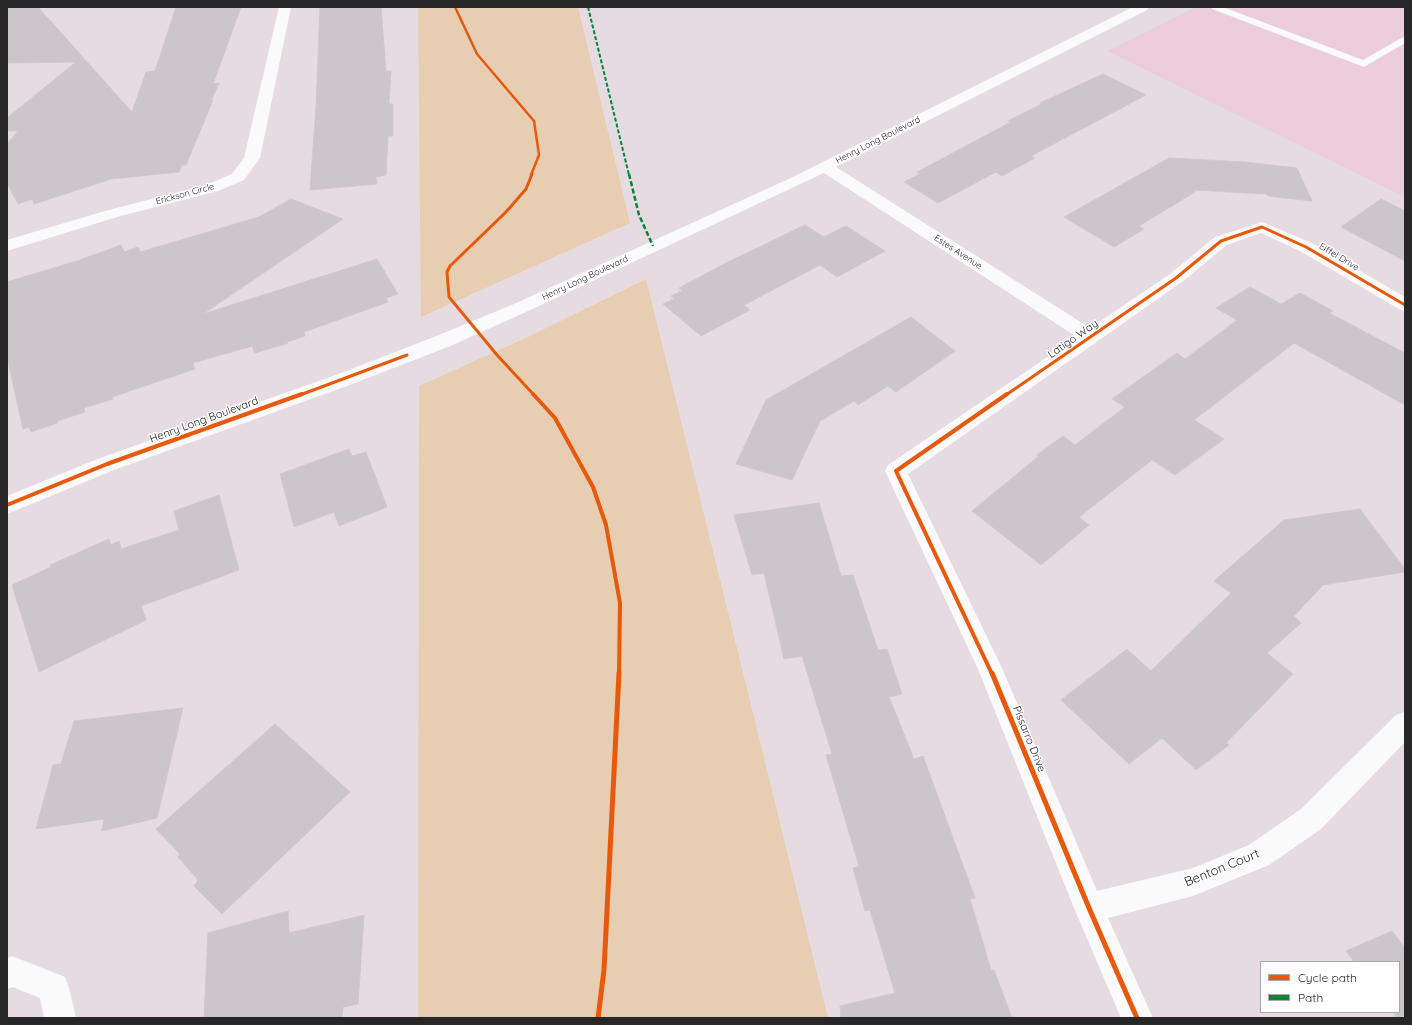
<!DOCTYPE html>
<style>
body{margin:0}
#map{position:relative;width:1412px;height:1025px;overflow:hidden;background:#e6dbe1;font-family:Quicksand,sans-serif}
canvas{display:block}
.frame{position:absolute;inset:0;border:8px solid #272727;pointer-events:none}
.legend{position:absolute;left:1260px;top:961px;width:140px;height:52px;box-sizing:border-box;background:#fff;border:1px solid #a9a9a9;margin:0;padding:5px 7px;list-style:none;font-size:12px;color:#272727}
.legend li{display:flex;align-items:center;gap:8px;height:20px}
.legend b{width:20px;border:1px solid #a9a9a9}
</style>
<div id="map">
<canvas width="1412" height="1025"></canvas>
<div class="frame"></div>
<ul class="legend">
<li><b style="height:5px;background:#e8590c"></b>Cycle path</li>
<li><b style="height:5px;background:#00873e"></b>Path</li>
</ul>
</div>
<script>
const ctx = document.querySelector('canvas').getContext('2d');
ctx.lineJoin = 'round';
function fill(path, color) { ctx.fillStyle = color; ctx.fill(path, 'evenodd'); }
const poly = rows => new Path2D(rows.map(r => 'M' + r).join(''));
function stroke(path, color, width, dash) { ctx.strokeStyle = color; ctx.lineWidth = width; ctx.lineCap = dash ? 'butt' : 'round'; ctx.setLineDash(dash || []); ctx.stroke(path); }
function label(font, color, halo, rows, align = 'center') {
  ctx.font = font + ' Quicksand,sans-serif'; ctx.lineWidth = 3; ctx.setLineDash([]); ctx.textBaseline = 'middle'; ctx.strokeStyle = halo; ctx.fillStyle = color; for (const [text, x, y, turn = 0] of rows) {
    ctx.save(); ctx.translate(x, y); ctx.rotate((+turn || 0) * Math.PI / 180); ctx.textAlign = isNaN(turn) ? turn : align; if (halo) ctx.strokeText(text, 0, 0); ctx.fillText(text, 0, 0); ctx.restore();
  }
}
const education = poly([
 [1196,7,1405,7,1405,197,1107,51]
]);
const green = poly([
 [418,7,578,7,630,223,421,317],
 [646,279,828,1018,418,1018,419,386,528,337]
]);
const building = poly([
 [7,7,38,7,132,112,146,72,155,71,176,7,241,7,213,84,219,83,211,101,213,100,186,165,182,165,179,172,111,179,34,204,32,199,18,204,7,183,7,144,18,131,7,131,7,118,76,62,7,63,7,7],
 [320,7,381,7,386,71,391,71,389,104,393,104,393,136,388,136,386,175,376,177,377,184,310,190,316,107,320,7],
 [1103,74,1146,95,1031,156,1035,158,1002,176,996,172,938,203,904,182,920,174,917,172,1011,122,1008,121,1042,104,1040,103,1103,74],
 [1169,158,1245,162,1297,168,1312,201,1268,196,1266,194,1195,190,1195,192,1139,226,1144,229,1114,247,1064,217,1169,158],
 [291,199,343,219,203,314,377,259,398,294,386,298,388,302,304,332,305,336,287,342,288,343,255,353,252,346,193,363,195,369,112,397,113,399,84,408,85,412,57,421,57,423,31,432,29,427,23,429,7,357,7,282,77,261,121,245,124,252,138,247,140,252,259,217,291,199],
 [1381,199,1405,211,1405,261,1341,227,1381,199],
 [805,225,824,237,846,226,885,251,837,277,820,265,744,305,750,310,701,336,663,304,674,299,671,296,682,291,679,288,726,263,805,225],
 [1250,287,1281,304,1300,293,1333,311,1329,313,1405,353,1405,405,1294,343,1194,420,1224,439,1175,475,1152,460,1079,517,1089,525,1041,565,972,511,1039,456,1037,455,1063,436,1075,445,1125,407,1112,399,1177,353,1185,359,1237,320,1216,308,1250,287],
 [911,317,955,351,896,392,888,386,858,405,854,401,820,421,792,480,736,464,766,400,911,317],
 [349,449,352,456,366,452,387,507,339,526,334,512,294,527,280,474,349,449],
 [219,495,239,570,141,606,146,620,39,672,12,585,51,567,50,565,109,539,111,545,119,541,121,549,179,530,174,511,219,495],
 [819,503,841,576,853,575,878,650,887,649,902,694,889,697,914,759,923,756,975,898,970,899,991,970,994,970,1012,1018,841,1018,840,1006,895,993,870,910,865,911,853,868,859,866,826,755,832,754,802,656,784,659,764,573,752,575,734,515,819,503],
 [1360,509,1405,569,1405,572,1323,585,1294,616,1301,623,1267,653,1293,674,1226,743,1229,745,1196,770,1162,738,1129,764,1061,700,1127,649,1151,671,1231,593,1214,581,1284,520,1360,509],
 [183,708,157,818,102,831,104,819,36,829,53,765,61,764,74,721,183,708],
 [275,724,350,792,222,914,194,886,198,880,178,857,180,854,156,829,275,724],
 [288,911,289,933,364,915,358,1004,343,1007,342,1018,204,1018,208,933,288,911],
 [1392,931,1405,948,1405,1018,1398,1018,1393,1012,1399,1012,1399,962,1354,962,1346,951,1392,931]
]);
const lane = poly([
 [1211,7,1223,7,1363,60,1405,36,1405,43,1364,67,1212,9,1211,7]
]);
const street = poly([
 [279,7,291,7,260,158,244,180,218,191,117,217,7,251,7,240,105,211,206,185,232,174,244,158,279,7],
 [1133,7,1149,7,1147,10,836,167,1090,328,1170,274,1215,237,1262,222,1312,243,1405,297,1405,311,1399,309,1300,251,1261,233,1227,245,1182,282,908,474,1002,668,1097,891,1193,868,1249,845,1301,809,1396,715,1405,712,1405,742,1321,829,1269,865,1193,896,1108,918,1153,1018,1121,1018,1074,908,978,669,885,471,888,465,1077,337,824,173,526,312,448,347,347,386,114,470,7,514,7,496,100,458,333,376,434,337,514,304,793,177,1133,7],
 [12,956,65,977,69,988,76,1018,44,1018,40,998,13,987,7,989,7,958,12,956]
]);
const quietFar1 = poly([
 [588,7,629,175]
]);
const quiet = poly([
 [629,174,639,215,653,246]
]);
const cyclewayFar3 = poly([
 [455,7,477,54,534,121,539,155,531,175]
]);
const cyclewayFar2 = poly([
 [532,174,526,189,506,212,450,266,447,272,449,297,497,355,534,395],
 [300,395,407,355],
 [1006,395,1176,278,1221,241,1262,227,1306,247,1405,305]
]);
const cyclewayFar1 = poly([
 [533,394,555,418,593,487,606,525,620,603,619,674],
 [7,505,107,464,302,394],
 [992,674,896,471,1007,394]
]);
const cycleway = poly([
 [992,673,1089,908,1137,1018],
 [598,1018,604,970,619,673]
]);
const farStreetnames = [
 ["Henry Long Boulevard",878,140,-27],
 ["Erickson Circle",185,194,-15],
 ["Estes Avenue",958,252,33],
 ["Eiffel Drive",1339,257,31],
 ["Henry Long Boulevard",585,278,-25]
];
const streetNames = [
 ["Latigo Way",1073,339,-35],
 ["Henry Long Boulevard",204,420,-20],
 ["Pissarro Drive",1029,739,68]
];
const nearStreetnames = [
 ["Benton Court",1222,868,-22]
];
fill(education, '#ebceda');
fill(green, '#e7cdb2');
fill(building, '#ccc5c9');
stroke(building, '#d1c7cc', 1);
fill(lane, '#fbfafa');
fill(street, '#fbfafa');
stroke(quietFar1, '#00873e', 2, [4, 2]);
stroke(quiet, '#00873e', 2.5, [5, 2.5]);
stroke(cyclewayFar3, '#e8590c', 2.5);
stroke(cyclewayFar2, '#e8590c', 3);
stroke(cyclewayFar1, '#e8590c', 4);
stroke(cycleway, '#e8590c', 5);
label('9px', '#272727', '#fff', farStreetnames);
label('11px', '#272727', '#fff', streetNames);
label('13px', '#272727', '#fff', nearStreetnames);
</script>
